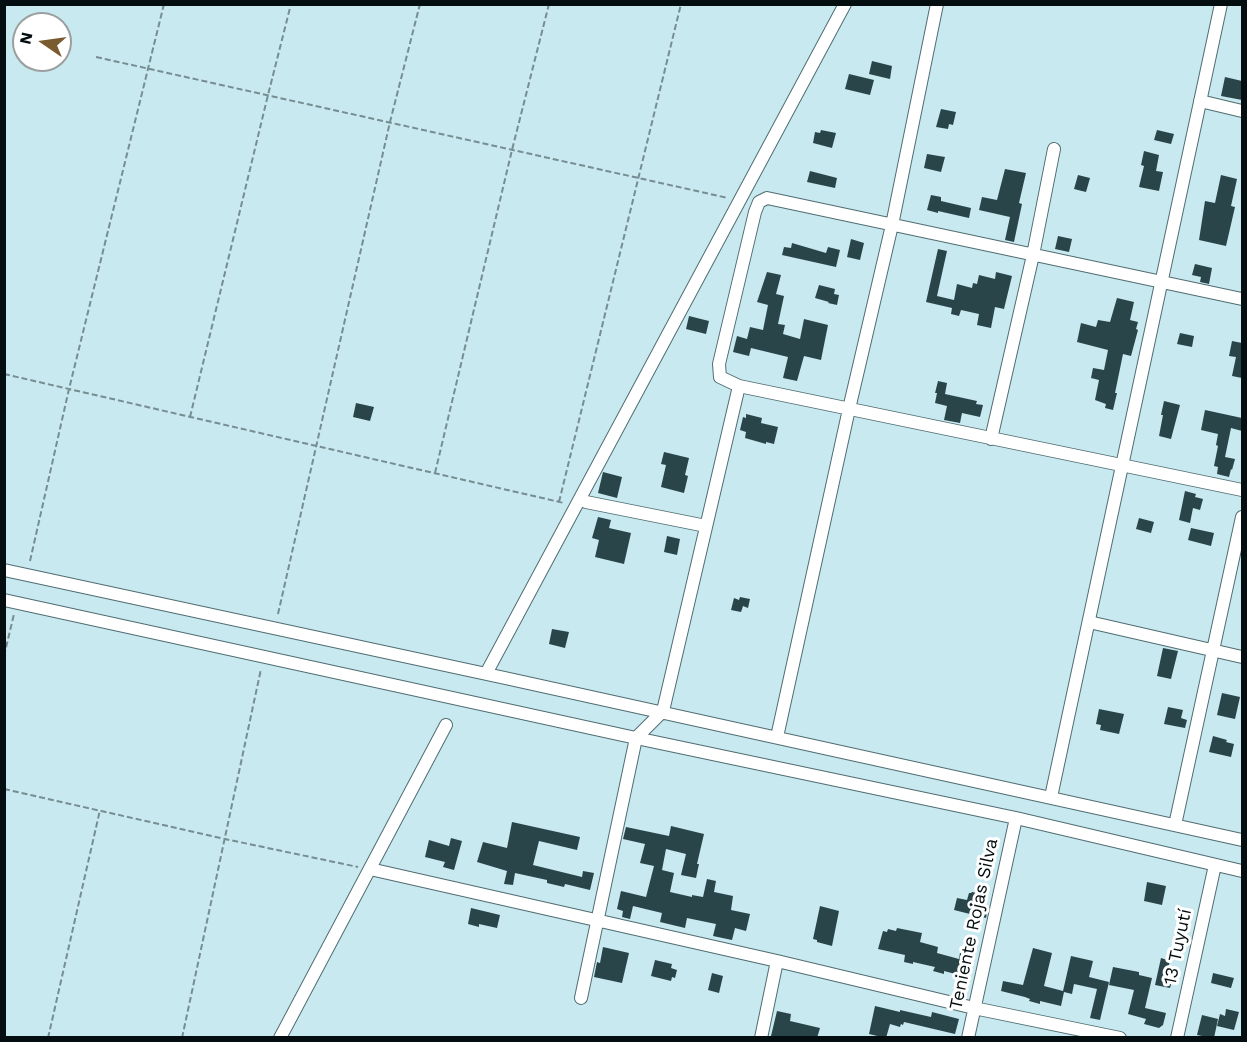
<!DOCTYPE html>
<meta charset="utf-8">
<style>
body{margin:0}
#map{position:relative;width:1247px;height:1042px;overflow:hidden;background:#c8e9ef;font-family:"Work Sans",sans-serif}
canvas{display:block}
.frame{position:absolute;inset:0;border:6px solid #040e10;pointer-events:none}
.north{position:absolute;left:12px;top:12px;width:60px;height:60px;box-sizing:border-box;background:#fff;border:2px solid #9b9f9f;border-radius:50%;rotate:283deg;font-size:16px;font-weight:700;line-height:24px;text-align:center;color:#040e10}
.north::after{content:'';display:block;margin:auto;width:21px;height:27px;background:#795b2f;clip-path:polygon(50% 0,100% 100%,50% 72%,0 100%)}
</style>
<div id="map">
<canvas width="1247" height="1042"></canvas>
<div class="frame"></div>
<div class="north">N</div>
</div>
<script>
const ctx = document.querySelector('canvas').getContext('2d');
ctx.lineJoin = 'round';
function fill(path, color) { ctx.fillStyle = color; ctx.fill(path, 'evenodd'); }
const poly = rows => new Path2D(rows.map(r => 'M' + r).join(''));
function stroke(path, color, width, dash) { ctx.strokeStyle = color; ctx.lineWidth = width; ctx.lineCap = dash ? 'butt' : 'round'; ctx.setLineDash(dash || []); ctx.stroke(path); }
function label(font, color, halo, rows, align = 'center') {
  ctx.font = font + ' "Work Sans",sans-serif'; ctx.lineWidth = 6; ctx.setLineDash([]); ctx.textBaseline = 'middle'; ctx.strokeStyle = halo; ctx.fillStyle = color; for (const [text, x, y, turn = 0] of rows) {
    ctx.save(); ctx.translate(x, y); ctx.rotate((+turn || 0) * Math.PI / 180); ctx.textAlign = isNaN(turn) ? turn : align; if (halo) ctx.strokeText(text, 0, 0); ctx.fillText(text, 0, 0); ctx.restore();
  }
}
const building = poly([
 [872,61,892,66,890,79,869,74],
 [849,74,874,80,870,95,845,89],
 [1225,77,1242,81,1242,100,1221,96],
 [941,109,956,112,953,125,949,124,948,129,936,127],
 [821,130,836,133,832,148,813,143,815,132,820,133],
 [1157,130,1174,134,1171,144,1154,140],
 [1144,151,1159,155,1156,171,1163,172,1159,191,1139,187,1144,166,1141,165],
 [927,154,945,157,941,172,924,168],
 [1005,169,1026,173,1019,203,1022,204,1014,242,1005,240,1010,217,979,210,982,197,997,200],
 [810,171,837,178,835,188,807,182],
 [1078,175,1090,178,1086,192,1074,189],
 [1221,175,1237,179,1231,206,1235,207,1226,246,1199,240,1205,201,1215,203],
 [931,195,941,197,941,201,971,208,969,218,938,211,938,213,927,210],
 [1058,236,1072,239,1069,252,1055,249],
 [851,239,864,243,860,260,847,257],
 [792,243,826,253,828,247,840,250,836,267,782,255,784,247,791,248],
 [938,249,947,251,937,296,954,300,957,284,972,288,973,283,977,284,979,275,995,279,996,272,1012,276,1004,309,995,307,991,328,977,325,979,314,961,310,959,316,951,314,952,308,926,302],
 [1195,264,1212,268,1209,284,1200,282,1201,277,1192,275],
 [767,272,781,275,776,294,784,296,778,324,785,325,783,334,800,339,804,319,828,325,821,360,804,356,797,381,783,378,788,357,751,348,749,356,733,352,737,336,747,339,750,327,763,330,768,305,757,302],
 [819,285,835,289,834,294,839,295,837,305,828,303,829,302,815,298],
 [1117,298,1134,302,1130,320,1138,322,1136,329,1138,330,1131,356,1123,354,1115,393,1117,393,1113,410,1105,408,1106,404,1095,400,1099,380,1091,378,1093,368,1104,370,1108,350,1077,342,1081,323,1096,327,1098,320,1110,322],
 [689,316,709,321,706,334,686,329],
 [1180,333,1194,336,1192,347,1177,344],
 [1232,341,1242,343,1242,378,1232,376,1236,357,1229,356],
 [938,381,947,383,945,394,977,401,976,404,983,405,980,417,962,413,960,423,944,420,947,406,935,403,937,393,935,393],
 [1164,401,1180,405,1171,439,1159,436,1163,415,1161,415],
 [356,403,374,407,370,421,353,417],
 [1205,410,1242,418,1242,431,1231,428,1225,457,1235,459,1232,470,1231,469,1229,477,1217,474,1218,467,1214,466,1218,446,1216,445,1218,434,1201,430],
 [746,414,762,418,761,423,778,427,774,444,766,442,766,444,745,438,746,432,740,430,743,417,746,418],
 [664,452,689,458,685,475,688,476,684,493,661,487,666,465,661,464],
 [603,472,622,477,617,498,598,493],
 [1185,491,1196,494,1195,497,1203,499,1200,510,1193,508,1190,523,1179,520],
 [598,517,611,520,609,528,631,533,624,564,595,557,599,540,592,538],
 [1139,518,1154,522,1151,533,1136,529],
 [1191,528,1214,533,1211,546,1188,540],
 [667,536,680,539,677,555,664,552],
 [740,597,750,599,748,608,743,606,741,612,731,610,734,598,739,600],
 [552,629,569,632,565,648,549,644],
 [1163,648,1178,651,1171,679,1157,676],
 [1222,693,1240,697,1235,719,1217,715],
 [1168,707,1183,710,1181,718,1187,720,1185,728,1164,724],
 [1099,709,1124,714,1119,734,1100,730,1101,725,1096,724],
 [1213,736,1227,740,1226,742,1234,744,1231,757,1209,752],
 [512,822,580,837,577,850,539,841,533,865,582,877,583,871,594,873,590,890,565,884,564,887,547,883,547,880,515,873,513,885,504,884,507,871,477,862,483,842,507,848],
 [671,826,704,834,697,864,699,864,696,878,681,875,686,854,666,849,662,870,674,873,670,892,692,897,692,895,703,897,707,879,716,881,714,892,733,896,731,910,750,914,746,931,735,928,732,940,713,936,716,924,687,918,685,928,660,922,662,913,633,906,630,919,622,917,623,911,617,909,621,891,646,897,654,866,640,863,645,844,623,839,626,827,669,836],
 [451,838,462,841,454,870,443,867,445,862,425,857,429,840,449,846],
 [1147,882,1166,886,1162,905,1144,901],
 [972,892,981,894,978,905,988,908,986,918,954,910,957,898,967,900,969,893,971,893],
 [820,906,839,911,832,946,817,942,817,940,813,939],
 [471,908,500,915,497,928,479,924,479,927,468,924],
 [897,928,922,933,920,942,938,947,937,953,959,959,960,953,973,956,967,977,944,971,944,974,933,971,935,967,913,962,913,964,904,962,905,955,878,949,883,931,887,932,888,929,896,931],
 [603,947,629,953,622,983,594,977,597,962,600,963],
 [1033,948,1052,953,1044,986,1063,991,1071,956,1093,961,1089,977,1109,982,1100,1020,1090,1018,1097,989,1074,984,1072,994,1064,992,1061,1006,1040,1001,1040,1004,1029,1001,1030,999,1025,997,1001,991,1003,981,1023,985],
 [1161,958,1170,961,1166,975,1173,977,1170,988,1155,985],
 [655,960,672,964,671,968,677,970,675,978,672,977,671,981,651,976],
 [1113,967,1139,972,1139,975,1152,978,1145,1008,1166,1013,1163,1025,1159,1028,1144,1024,1146,1019,1128,1014,1134,990,1109,985],
 [712,973,723,976,719,993,708,990],
 [1213,973,1234,978,1231,988,1211,983],
 [875,1006,900,1012,900,1010,931,1017,932,1012,959,1019,955,1034,904,1022,903,1025,901,1024,900,1027,890,1024,886,1038,869,1034],
 [1226,1009,1239,1012,1234,1030,1217,1026,1220,1014,1225,1016],
 [777,1011,791,1014,790,1021,820,1028,817,1038,779,1038,771,1036],
 [1202,1015,1218,1019,1214,1038,1202,1038,1202,1036,1197,1035]
]);
const path = poly([
 [96,57,728,198],
 [4,374,564,503],
 [190,417,268,95,291,4],
 [435,473,512,150,549,4],
 [559,502,681,4],
 [30,561,69,389,164,4],
 [278,614,390,122,420,4],
 [4,656,14,614],
 [4,789,225,839,358,867],
 [48,1038,100,810],
 [182,1038,261,669]
]);
const minor = poly([
 [1200,101,1242,111],
 [1242,299,767,198,759,202,755,212,719,364,720,377,739,386,1242,490],
 [991,439,1033,255,1054,149],
 [586,502,706,526],
 [4,570,505,678,1242,840],
 [4,600,636,738,1016,818,1242,871],
 [1089,622,1242,657],
 [488,670,845,4],
 [777,737,849,409,892,225,937,4],
 [1051,797,1221,4],
 [1175,825,1242,517],
 [370,869,777,961,974,1008,1120,1038],
 [581,998,636,738,663,711,739,386],
 [280,1038,446,725],
 [761,1038,777,961],
 [968,1038,1016,818],
 [1177,1038,1215,865]
]);
const streetNames = [
 ["Teniente Rojas Silva",974,924,-78],
 ["13 Tuyutí",1178,947,-78]
];
fill(building, '#29454a');
stroke(minor, '#506d72', 14);
stroke(path, '#768d92', 2, [6, 3]);
stroke(minor, '#fff', 12);
label('18px', '#040e10', '#fff', streetNames);
</script>
